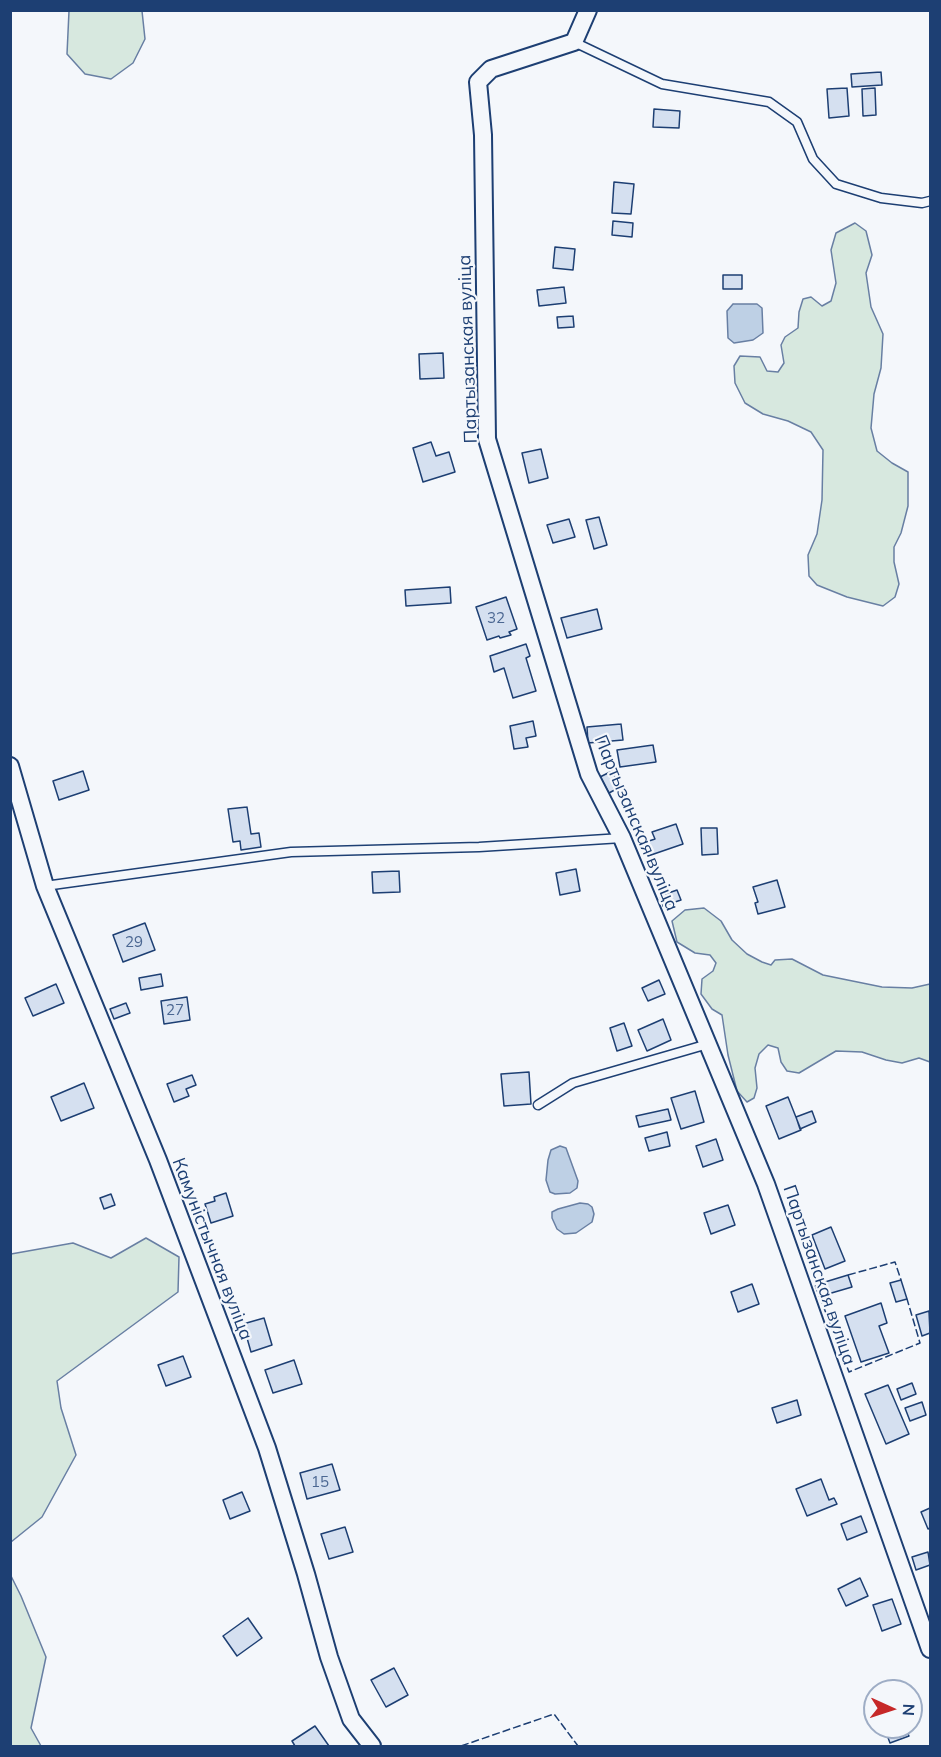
<!DOCTYPE html>
<meta charset="utf-8">
<style>
body{margin:0}
#map{position:relative;width:941px;height:1757px;overflow:hidden;background:#f4f7fb;font-family:Mulish,sans-serif}
canvas{display:block}
.frame{position:absolute;inset:0;border:12px solid #1d3f73;pointer-events:none}
.north{position:absolute;left:863px;top:1679px;width:60px;height:60px;box-sizing:border-box;background:#f4f7fb;border:2px solid #9eadc5;border-radius:50%;rotate:93deg;font-size:16px;font-weight:700;line-height:24px;text-align:center;color:#1d3f73}
.north::after{content:'';display:block;margin:auto;width:21px;height:27px;background:#c62828;clip-path:polygon(50% 0,100% 100%,50% 72%,0 100%)}
</style>
<div id="map">
<canvas width="941" height="1757"></canvas>
<div class="frame"></div>
<div class="north">N</div>
</div>
<script>
const ctx = document.querySelector('canvas').getContext('2d');
ctx.lineJoin = 'round';
function fill(path, color) { ctx.fillStyle = color; ctx.fill(path, 'evenodd'); }
const poly = rows => new Path2D(rows.map(r => 'M' + r).join(''));
function stroke(path, color, width, dash) { ctx.strokeStyle = color; ctx.lineWidth = width; ctx.lineCap = dash ? 'butt' : 'round'; ctx.setLineDash(dash || []); ctx.stroke(path); }
function label(font, color, halo, rows, align = 'center') {
  ctx.font = font + ' Mulish,sans-serif'; ctx.lineWidth = 4.5; ctx.setLineDash([]); ctx.textBaseline = 'middle'; ctx.strokeStyle = halo; ctx.fillStyle = color; for (const [text, x, y, turn = 0] of rows) {
    ctx.save(); ctx.translate(x, y); ctx.rotate((+turn || 0) * Math.PI / 180); ctx.textAlign = isNaN(turn) ? turn : align; if (halo) ctx.strokeText(text, 0, 0); ctx.fillText(text, 0, 0); ctx.restore();
  }
}
const green = poly([
 [69,11,142,11,145,39,133,63,111,79,85,74,67,54,69,11],
 [855,223,866,231,872,255,866,273,871,307,883,334,881,368,874,394,871,428,877,451,892,463,908,472,908,506,901,533,894,547,894,562,899,584,895,597,883,606,847,597,817,585,809,576,808,555,817,534,822,500,823,450,811,432,788,421,763,414,745,403,735,383,734,366,740,356,760,357,767,371,778,372,784,363,781,345,785,337,798,328,799,312,803,299,811,297,822,306,831,301,836,283,831,250,836,233,855,223],
 [704,908,721,921,732,940,747,954,762,962,771,965,775,960,792,959,823,975,882,987,912,988,930,984,930,1062,919,1058,902,1063,886,1060,862,1052,836,1051,799,1073,787,1071,781,1062,778,1048,768,1045,759,1054,755,1068,757,1088,754,1098,747,1102,737,1091,728,1055,722,1015,712,1009,701,994,702,979,713,971,716,963,710,955,695,953,677,942,672,921,685,910,704,908],
 [146,1238,179,1257,178,1292,57,1381,61,1408,76,1455,42,1517,11,1542,11,1254,73,1243,111,1258,146,1238],
 [11,1576,21,1596,46,1657,31,1728,41,1746,11,1746,11,1576]
]);
const water = poly([
 [733,304,757,304,762,308,763,333,753,340,734,343,728,338,727,311,733,304],
 [560,1146,566,1148,578,1181,577,1188,570,1193,555,1194,550,1192,546,1180,548,1160,551,1150,560,1146],
 [580,1203,588,1204,592,1207,594,1214,592,1222,576,1233,564,1234,557,1229,552,1218,552,1212,558,1209,580,1203]
]);
const building = poly([
 [881,72,882,85,852,87,851,74,881,72],
 [847,88,849,116,829,118,827,89,847,88],
 [875,88,876,115,863,116,862,89,875,88],
 [654,109,680,111,679,128,653,127,654,109],
 [614,182,634,184,631,214,612,213,614,182],
 [613,221,633,223,632,237,612,235,613,221],
 [555,247,575,249,573,270,553,268,555,247],
 [723,275,742,275,742,289,723,289,723,275],
 [564,287,566,303,539,306,537,290,564,287],
 [573,316,574,327,558,328,557,317,573,316],
 [443,353,444,378,420,379,419,354,443,353],
 [431,442,436,456,449,452,455,472,423,482,413,448,431,442],
 [541,449,548,478,529,483,522,453,541,449],
 [599,517,607,545,594,549,586,520,599,517],
 [569,519,575,537,553,543,547,525,569,519],
 [450,587,451,603,406,606,405,590,450,587],
 [506,597,517,629,509,632,511,635,500,638,499,636,487,640,476,607,506,597],
 [597,609,602,629,567,638,561,618,597,609],
 [526,644,530,656,526,658,536,691,513,698,504,668,494,672,490,656,526,644],
 [533,721,536,736,526,738,528,747,514,749,510,726,533,721],
 [621,724,623,740,588,743,587,727,621,724],
 [653,745,656,762,620,767,617,750,653,745],
 [83,771,89,790,59,800,53,781,83,771],
 [612,771,620,787,609,793,600,777,612,771],
 [247,807,251,834,259,833,261,847,241,850,240,841,233,842,228,809,247,807],
 [676,824,683,844,648,856,643,843,655,839,652,832,676,824],
 [701,828,717,828,718,854,702,855,701,828],
 [576,869,580,891,560,895,556,873,576,869],
 [399,871,400,892,373,893,372,872,399,871],
 [777,880,785,907,758,914,755,903,758,902,753,887,777,880],
 [677,890,681,900,663,906,660,896,677,890],
 [145,923,155,950,123,962,113,935,145,923],
 [161,974,163,986,141,990,139,978,161,974],
 [659,980,665,994,648,1001,642,988,659,980],
 [56,984,64,1003,33,1016,25,998,56,984],
 [187,997,190,1020,164,1024,161,1001,187,997],
 [126,1003,130,1013,114,1019,110,1009,126,1003],
 [663,1019,671,1040,647,1051,638,1030,663,1019],
 [624,1023,632,1046,617,1051,610,1028,624,1023],
 [529,1072,531,1104,504,1106,501,1074,529,1072],
 [192,1075,196,1085,186,1089,189,1096,174,1102,167,1084,192,1075],
 [84,1083,94,1108,61,1121,51,1097,84,1083],
 [695,1091,704,1122,681,1129,671,1098,695,1091],
 [788,1097,801,1130,779,1139,766,1106,788,1097],
 [668,1109,671,1120,639,1127,636,1116,668,1109],
 [812,1111,816,1122,800,1129,796,1117,812,1111],
 [667,1132,670,1146,649,1151,645,1138,667,1132],
 [716,1139,723,1160,703,1167,696,1146,716,1139],
 [226,1193,233,1216,211,1223,205,1204,215,1201,214,1197,226,1193],
 [111,1194,115,1205,104,1209,100,1198,111,1194],
 [728,1205,735,1225,711,1234,704,1213,728,1205],
 [831,1227,845,1261,825,1269,812,1235,831,1227],
 [848,1275,852,1287,828,1294,825,1282,848,1275],
 [901,1280,907,1299,896,1302,890,1283,901,1280],
 [752,1284,759,1304,738,1312,731,1292,752,1284],
 [881,1303,887,1323,879,1326,889,1353,861,1362,845,1316,881,1303],
 [929,1311,930,1333,922,1336,916,1315,929,1311],
 [264,1318,272,1345,251,1352,243,1324,264,1318],
 [183,1356,191,1377,166,1386,158,1365,183,1356],
 [294,1360,302,1384,273,1393,265,1370,294,1360],
 [912,1383,916,1394,901,1400,897,1389,912,1383],
 [888,1385,909,1434,886,1444,865,1394,888,1385],
 [797,1400,801,1415,777,1423,772,1408,797,1400],
 [922,1402,926,1415,910,1421,905,1408,922,1402],
 [332,1464,340,1490,307,1499,300,1473,332,1464],
 [821,1479,829,1500,834,1498,837,1504,807,1516,796,1489,821,1479],
 [242,1492,250,1511,230,1519,223,1500,242,1492],
 [930,1508,930,1528,928,1529,921,1512,930,1508],
 [861,1516,867,1532,847,1540,841,1524,861,1516],
 [345,1527,353,1552,329,1559,321,1534,345,1527],
 [928,1552,930,1565,916,1570,912,1557,928,1552],
 [860,1578,868,1596,846,1606,838,1589,860,1578],
 [892,1599,901,1624,882,1631,873,1605,892,1599],
 [248,1618,262,1638,237,1656,223,1636,248,1618],
 [394,1668,408,1695,386,1707,371,1680,394,1668],
 [315,1726,329,1746,295,1746,292,1741,315,1726],
 [884,1727,905,1727,909,1736,890,1743,884,1727]
]);
const lane = poly([
 [574,42,662,84,769,102,797,122,813,159,836,184,881,198,922,203,930,201],
 [45,886,291,852,479,847,622,838],
 [538,1105,573,1083,708,1044]
]);
const street = poly([
 [588,10,574,42,491,69,478,82,483,135,487,439,589,774,622,838,766,1184,930,1649],
 [10,766,45,886,158,1160,267,1448,306,1574,329,1657,351,1719,372,1746]
]);
const fence = poly([
 [848,1275,895,1262,901,1280],
 [825,1282,815,1285,849,1372,920,1343,907,1299],
 [461,1746,554,1714,578,1746]
]);
const numberNames = [
 ["32",496,618],
 ["29",134,942],
 ["27",175,1010],
 ["15",320,1482]
];
const streetNames = [
 ["Партызанская вуліца",468,349,-92],
 ["Партызанская вуліца",636,823,67],
 ["Камуністычная вуліца",212,1249,69],
 ["Партызанская вуліца",819,1275,71]
];
fill(green, '#d7e8df');
stroke(green, '#687fa3', 1.5);
fill(water, '#bed0e5');
stroke(water, '#687fa3', 1.5);
fill(building, '#d5e0f0');
stroke(building, '#1d3f73', 1.5);
stroke(lane, '#1d3f73', 11);
stroke(street, '#1d3f73', 20);
stroke(lane, '#f4f7fb', 8);
stroke(street, '#f4f7fb', 16);
stroke(fence, '#1d3f73', 1.5, [8, 3]);
label('15px', '#4b6792', null, numberNames);
label('18px', '#1d3f73', '#f4f7fb', streetNames);
</script>
